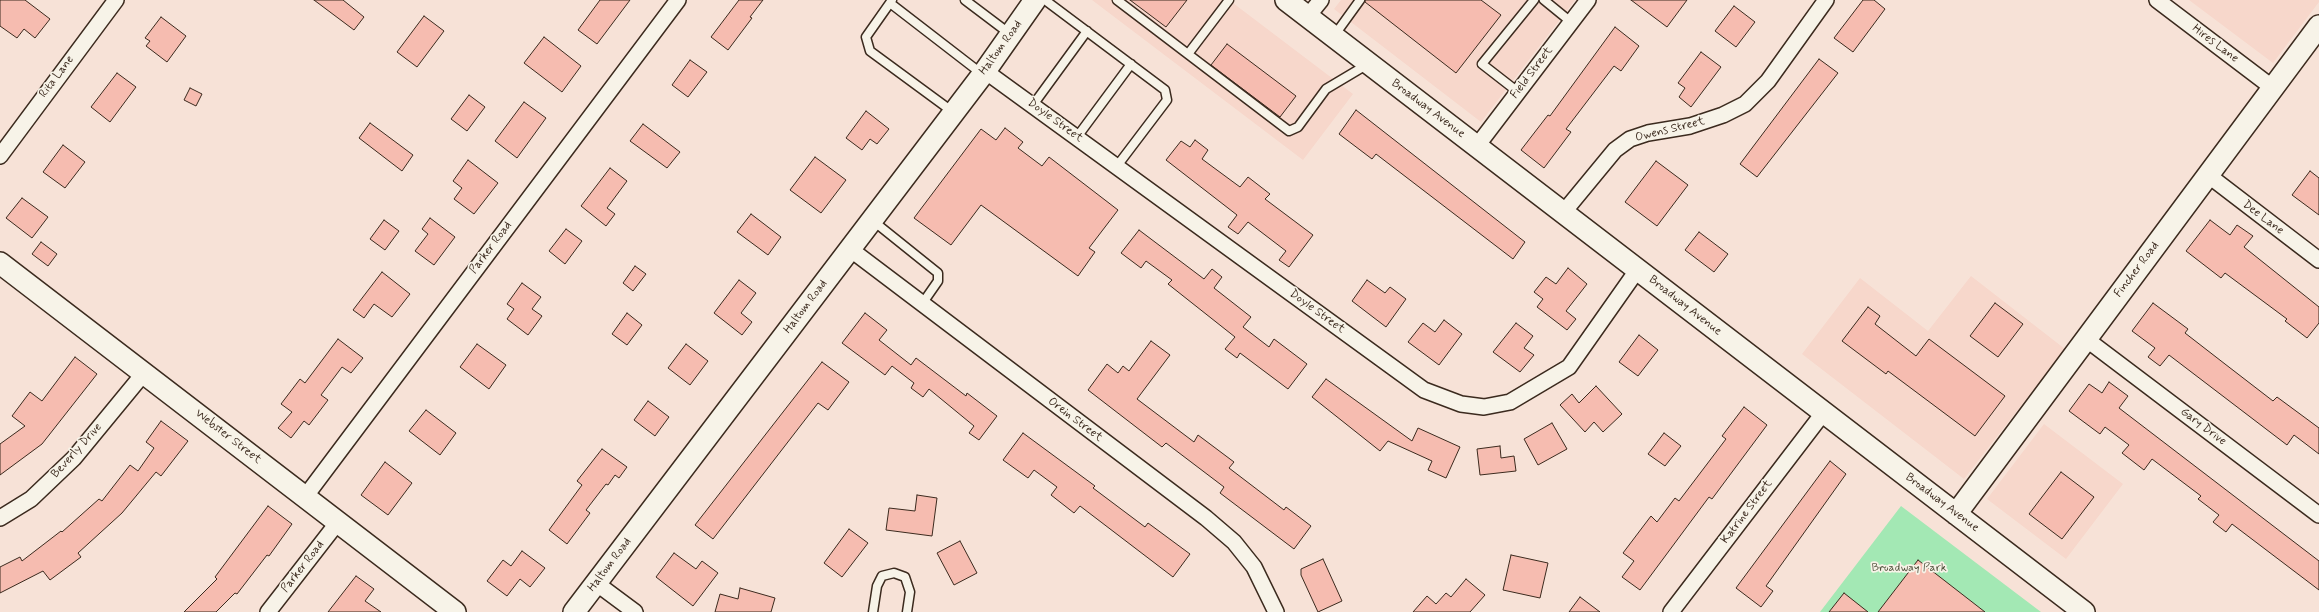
<!DOCTYPE html>
<style>
body{margin:0}
canvas{display:block;background:#f7e2d7}
</style>
<canvas width="2319" height="612"></canvas>
<script>
const ctx = document.querySelector('canvas').getContext('2d');
ctx.lineJoin = 'round';
function fill(path, color) { ctx.fillStyle = color; ctx.fill(path, 'evenodd'); }
const poly = rows => new Path2D(rows.map(r => 'M' + r).join(''));
function stroke(path, color, width, dash) { ctx.strokeStyle = color; ctx.lineWidth = width; ctx.lineCap = dash ? 'butt' : 'round'; ctx.setLineDash(dash || []); ctx.stroke(path); }
function label(font, color, halo, rows, align = 'center') {
  ctx.font = font + ' Mynerve,sans-serif'; ctx.lineWidth = 3.5; ctx.setLineDash([]); ctx.textBaseline = 'middle'; ctx.strokeStyle = halo; ctx.fillStyle = color; for (const [text, x, y, turn = 0] of rows) {
    ctx.save(); ctx.translate(x, y); ctx.rotate((+turn || 0) * Math.PI / 180); ctx.textAlign = isNaN(turn) ? turn : align; if (halo) ctx.strokeText(text, 0, 0); ctx.fillText(text, 0, 0); ctx.restore();
  }
}
const built = poly([
 [1092,0,1229,0,1353,94,1303,160],
 [1341,0,1575,0,1481,122,1334,9],
 [2189,0,2319,0,2319,2,2273,63],
 [1971,276,2065,349,1964,479,1802,354,1860,278,1928,331],
 [2044,424,2123,484,2066,559,1987,499]
]);
const green = poly([
 [1901,506,2041,612,1820,612]
]);
const building = poly([
 [0,0,25,0,50,19,35,38,24,29,17,38,0,26,0,0],
 [314,0,343,0,364,17,354,30,314,0],
 [600,0,630,0,597,44,578,30,600,0],
 [739,0,763,0,750,17,752,18,728,50,711,37,739,0],
 [1130,0,1187,0,1166,27,1130,0],
 [1365,0,1481,0,1501,15,1456,73,1365,2,1365,0],
 [1631,0,1687,0,1667,27,1631,0],
 [1863,0,1874,0,1885,9,1853,52,1834,38,1863,0],
 [1734,6,1755,22,1736,47,1715,31,1734,6],
 [424,16,444,31,417,67,397,52,424,16],
 [161,17,186,36,167,62,146,46,150,41,145,38,161,17],
 [1615,27,1639,46,1621,71,1614,66,1566,129,1571,132,1544,168,1521,150,1548,115,1550,116,1615,27],
 [544,37,581,66,562,92,524,63,544,37],
 [1227,44,1296,96,1280,117,1211,65,1227,44],
 [1701,52,1721,67,1691,107,1679,97,1685,88,1678,83,1701,52],
 [1819,59,1838,73,1757,177,1740,164,1819,59],
 [690,60,707,72,688,97,672,85,690,60],
 [117,73,136,87,110,122,91,107,117,73],
 [190,88,202,94,196,106,184,100,190,88],
 [469,95,485,107,467,131,451,119,469,95],
 [524,102,546,118,517,158,495,141,524,102],
 [1356,110,1525,242,1513,259,1376,154,1372,159,1339,134,1356,110],
 [866,111,889,129,877,144,870,139,862,150,846,138,866,111],
 [370,123,413,155,402,171,359,138,370,123],
 [643,124,680,152,667,168,630,141,643,124],
 [1005,128,1023,142,1018,148,1042,166,1049,157,1118,210,1089,248,1095,252,1078,276,981,205,951,245,914,218,981,129,996,140,1005,128],
 [1195,140,1208,150,1202,159,1240,187,1248,177,1270,194,1265,199,1313,235,1289,267,1279,260,1286,251,1248,222,1238,234,1228,227,1237,215,1166,160,1181,141,1190,147,1195,140],
 [63,145,85,162,65,188,43,172,63,145],
 [815,157,846,180,821,213,790,190,815,157],
 [468,160,498,183,474,214,454,199,462,188,453,181,468,160],
 [1656,161,1688,185,1657,226,1625,202,1656,161],
 [610,168,627,181,607,208,615,214,606,226,581,206,610,168],
 [2310,171,2319,178,2319,215,2292,195,2310,171],
 [22,198,48,217,32,238,6,218,22,198],
 [751,214,781,237,768,255,737,232,751,214],
 [430,218,455,237,434,265,415,251,428,234,422,229,430,218],
 [384,220,399,231,385,250,370,239,384,220],
 [2210,220,2230,235,2237,225,2253,236,2244,247,2319,307,2319,323,2307,338,2285,321,2287,319,2225,273,2221,278,2186,251,2210,220],
 [566,229,582,241,565,264,549,251,566,229],
 [1139,230,1204,279,1212,269,1222,277,1214,288,1251,317,1243,327,1269,347,1274,339,1307,364,1288,389,1240,353,1237,358,1225,349,1235,337,1168,284,1172,280,1146,261,1141,268,1121,253,1139,230],
 [1699,232,1728,254,1714,272,1685,250,1699,232],
 [41,242,57,254,48,266,32,254,41,242],
 [635,266,646,274,633,291,623,283,635,266],
 [1568,268,1587,284,1566,311,1576,319,1567,330,1537,307,1543,299,1534,292,1546,277,1556,284,1568,268],
 [382,272,410,294,392,317,374,304,364,318,353,310,382,272],
 [739,280,756,293,741,313,752,322,742,335,714,313,739,280],
 [1367,280,1385,293,1390,287,1406,299,1386,327,1352,301,1367,280],
 [522,283,541,297,532,309,542,316,528,335,507,319,514,309,507,304,522,283],
 [1995,303,2023,324,1998,357,1970,336,1995,303],
 [2153,303,2188,329,2185,333,2225,364,2273,401,2277,397,2319,428,2319,454,2294,435,2287,445,2169,355,2160,366,2148,357,2155,348,2132,331,2153,303],
 [1868,307,1880,316,1875,324,1916,356,1929,339,2005,396,1975,436,1888,371,1886,374,1842,341,1868,307],
 [627,313,642,325,627,345,612,334,627,313],
 [865,313,887,330,879,340,911,365,916,358,966,396,967,393,997,416,979,440,969,433,974,426,929,389,923,397,911,388,914,383,892,366,885,375,842,343,865,313],
 [1444,320,1462,334,1439,365,1408,342,1423,323,1435,332,1444,320],
 [1516,323,1533,336,1524,348,1534,355,1520,372,1493,352,1516,323],
 [1639,335,1658,350,1638,376,1619,362,1639,335],
 [338,339,363,358,351,373,342,367,321,395,328,400,309,425,304,421,291,438,278,428,292,412,281,404,300,379,305,383,338,339],
 [1151,341,1170,355,1137,399,1194,442,1198,435,1234,462,1229,468,1284,510,1286,507,1311,526,1294,549,1220,493,1224,487,1166,443,1162,447,1088,390,1107,364,1118,373,1123,366,1129,371,1151,341],
 [477,344,506,365,489,389,460,367,477,344],
 [686,344,708,361,690,385,668,368,686,344],
 [75,357,97,374,42,444,0,475,0,444,25,426,12,416,30,392,42,401,75,357],
 [822,362,849,382,828,410,818,403,713,539,695,525,822,362],
 [1326,379,1412,441,1418,428,1460,447,1446,478,1428,470,1432,461,1388,441,1380,451,1312,397,1326,379],
 [2109,382,2128,396,2119,408,2319,561,2319,590,2232,524,2226,532,2213,522,2219,515,2198,499,2201,496,2152,459,2144,470,2122,453,2129,445,2105,427,2100,434,2069,411,2089,384,2102,393,2109,382],
 [1596,386,1622,414,1603,432,1594,422,1585,432,1560,405,1572,394,1579,403,1596,386],
 [648,401,669,417,655,436,634,420,648,401],
 [1744,407,1767,425,1712,499,1709,497,1640,590,1622,577,1634,561,1623,553,1651,516,1657,522,1675,498,1679,501,1726,439,1722,436,1744,407],
 [426,410,456,433,440,455,409,431,426,410],
 [161,421,188,441,161,476,156,472,122,513,78,553,81,557,50,580,43,571,0,593,0,567,20,557,22,561,61,531,62,532,99,499,102,501,130,465,138,471,154,448,146,442,161,421],
 [1552,423,1567,449,1538,465,1524,439,1552,423],
 [1023,433,1095,486,1093,488,1145,527,1148,523,1190,554,1173,577,1080,506,1074,513,1051,495,1057,487,1034,470,1028,478,1003,460,1023,433],
 [1664,433,1681,446,1665,466,1648,454,1664,433],
 [1500,446,1501,458,1514,456,1516,471,1480,475,1477,449,1500,446],
 [602,449,627,467,619,478,615,475,608,485,606,484,586,510,590,513,567,544,549,530,582,485,577,481,602,449],
 [1830,461,1846,474,1766,586,1773,591,1761,607,1736,588,1830,461],
 [385,462,412,483,388,515,361,495,385,462],
 [2061,472,2094,497,2062,539,2029,514,2061,472],
 [917,495,937,498,932,536,886,530,889,508,915,511,917,495],
 [268,506,292,524,269,556,267,555,237,594,235,593,216,612,184,612,217,579,215,577,268,506],
 [849,529,868,543,842,577,824,563,849,529],
 [960,541,977,573,954,585,937,553,960,541],
 [522,551,545,568,530,587,520,579,507,596,487,581,503,560,511,566,522,551],
 [674,553,696,569,702,561,718,573,693,606,656,577,674,553],
 [1511,555,1548,563,1540,598,1503,590,1511,555],
 [1323,559,1342,601,1318,612,1301,575,1301,569,1323,559],
 [1918,560,1985,612,1878,612,1918,560],
 [356,576,374,589,365,601,381,612,328,612,356,576],
 [1466,579,1485,595,1470,612,1413,612,1427,596,1436,604,1446,593,1451,597,1466,579],
 [740,588,775,598,771,612,715,612,720,594,738,599,740,588],
 [1844,593,1868,612,1829,612,1844,593],
 [1580,597,1600,612,1569,612,1580,597]
]);
const lane = poly([
 [892,0,866,37,870,51,953,112],
 [965,0,1010,34],
 [1045,0,1165,90,1167,100,1117,166],
 [1117,0,1289,131,1298,127,1326,89,1368,64],
 [1544,0,1571,22],
 [890,3,982,74],
 [1334,36,1360,0],
 [1188,54,1229,0],
 [1518,92,1482,64,1534,0],
 [1033,105,1087,31],
 [1077,137,1131,64],
 [872,220,938,273,938,281,922,304],
 [873,612,877,586,882,576,894,573,905,577,910,592,907,612]
]);
const street = poly([
 [2157,0,2273,88],
 [1308,16,1321,0],
 [985,71,1424,390,1461,404,1484,407,1510,402,1569,367,1638,269],
 [1477,146,1588,0],
 [0,156,116,0],
 [2208,175,2319,260],
 [1563,213,1615,150,1630,139,1648,133,1690,126,1723,115,1745,104,1768,81,1826,0],
 [850,249,1206,518,1234,542,1254,567,1276,612],
 [2086,339,2319,515],
 [305,497,678,0],
 [0,518,31,499,74,458,144,373],
 [596,583,635,612],
 [268,612,338,522],
 [1671,612,1824,412]
]);
const secondary = poly([
 [1286,0,2084,612],
 [0,263,455,612],
 [1956,514,2319,26],
 [574,612,983,74,1035,0]
]);
const streetNames = [
 ["Hires Lane",2215,44,37],
 ["Haltom Road",1001,48,-54],
 ["Field Street",1532,73,-53],
 ["Rita Lane",57,77,-53],
 ["Broadway Avenue",1428,109,37],
 ["Doyle Street",1055,121,36],
 ["Owens Street",1670,130,-14],
 ["Dee Lane",2263,218,37],
 ["Parker Road",491,248,-53],
 ["Fincher Road",2137,270,-53],
 ["Broadway Avenue",1685,306,38],
 ["Haltom Road",806,307,-53],
 ["Doyle Street",1317,312,36],
 ["Orein Street",1075,420,37],
 ["Gary Drive",2203,427,37],
 ["Webster Street",228,437,38],
 ["Beverly Drive",77,451,-48],
 ["Broadway Avenue",1942,503,37],
 ["Katrine Street",1747,512,-53],
 ["Haltom Road",610,565,-53],
 ["Parker Road",303,567,-52]
];
const parkNames = [
 ["Broadway Park",1909,568]
];
fill(built, '#f7d7cb');
fill(green, '#a3e8b4');
fill(building, '#f6bcb0');
stroke(building, '#3b2a1e', 1);
stroke(lane, '#3b2a1e', 11);
stroke(street, '#3b2a1e', 18);
stroke(secondary, '#3b2a1e', 24);
stroke(lane, '#f7f3e8', 8);
stroke(street, '#f7f3e8', 15);
stroke(secondary, '#f7f3e8', 21);
label('12px', '#3b2a1e', '#f7f3e8', streetNames);
label('12px', '#50503c', '#f7f3e8', parkNames);
</script>
